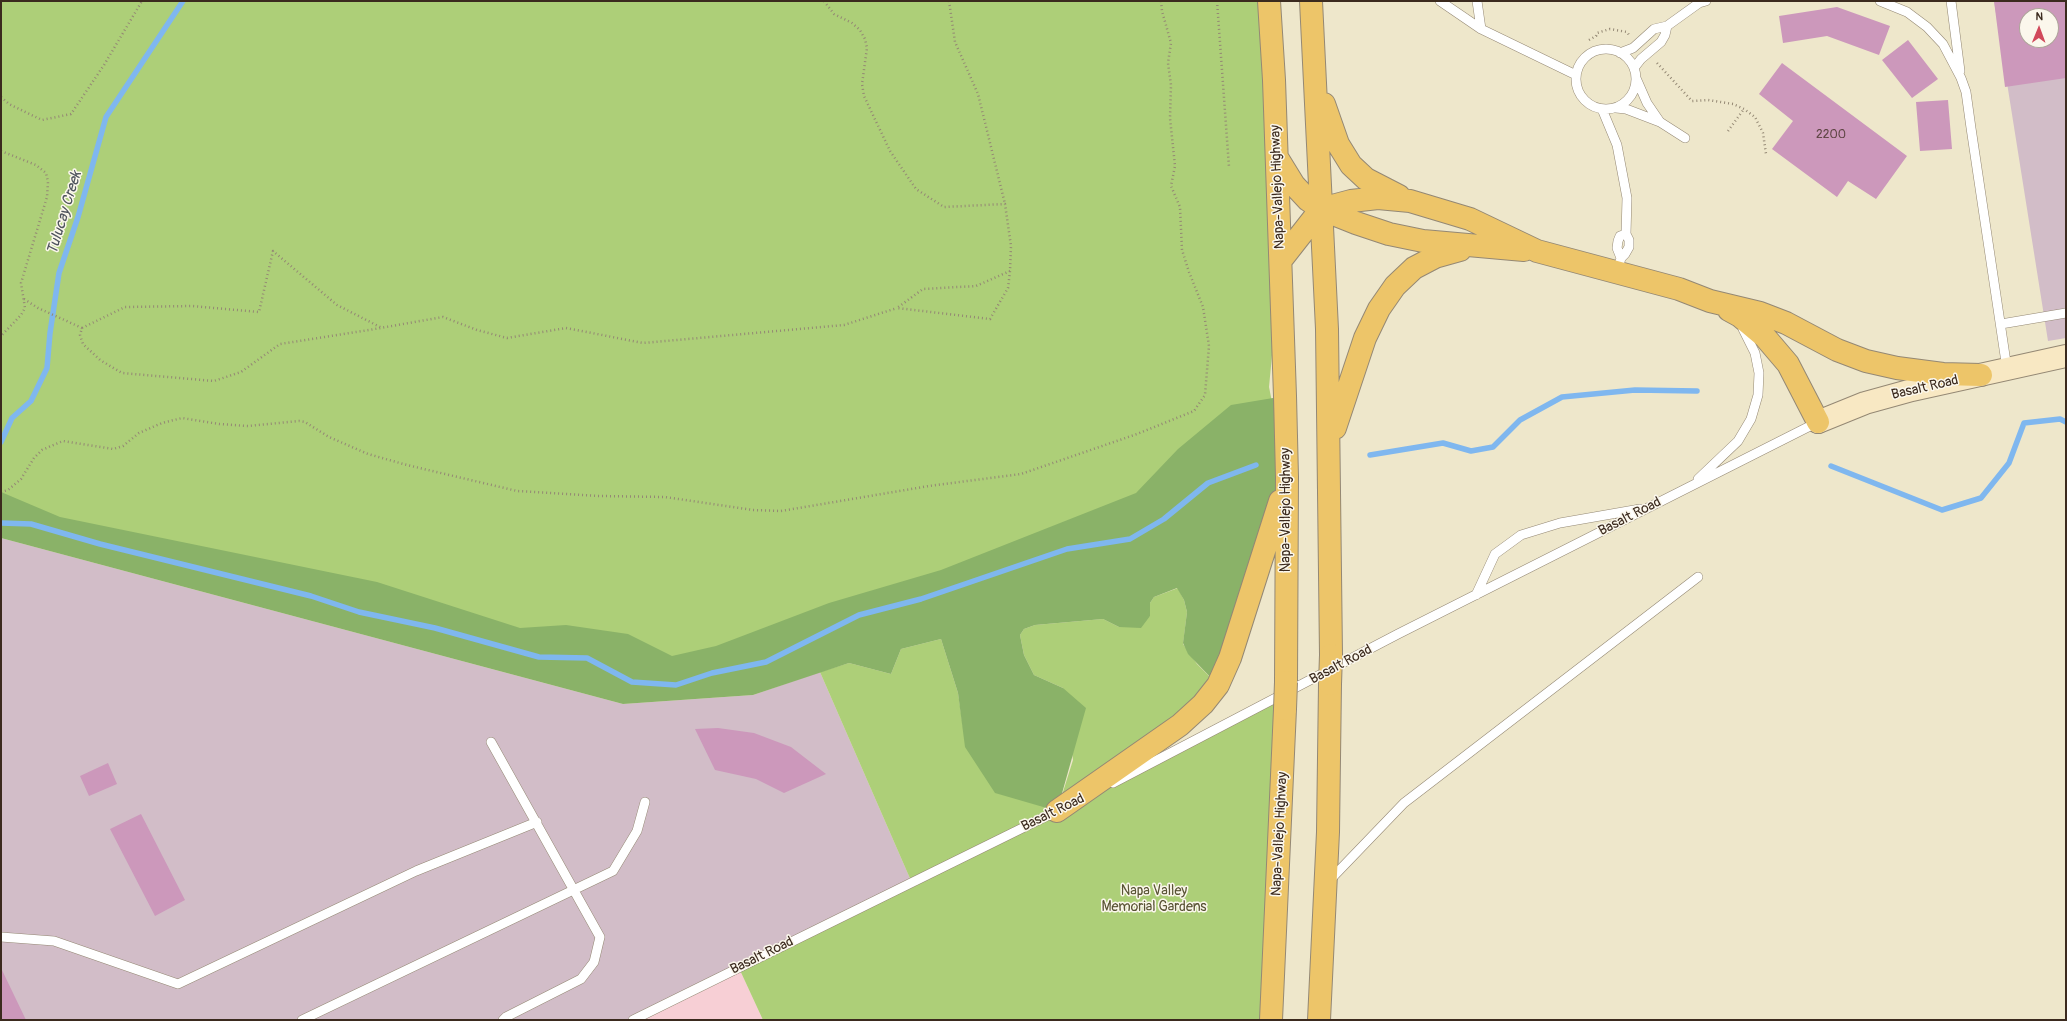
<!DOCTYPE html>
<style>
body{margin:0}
#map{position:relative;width:2067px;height:1021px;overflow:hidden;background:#eee7cb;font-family:Pangolin,sans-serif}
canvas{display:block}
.frame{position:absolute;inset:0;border:2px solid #3b2a1e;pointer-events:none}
.north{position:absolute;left:2019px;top:8px;width:40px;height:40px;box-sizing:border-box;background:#fbf7ec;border:1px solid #aea59a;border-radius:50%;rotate:1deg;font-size:11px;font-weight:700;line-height:16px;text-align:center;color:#3b2a1e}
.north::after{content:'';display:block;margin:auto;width:14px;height:18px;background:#d1495b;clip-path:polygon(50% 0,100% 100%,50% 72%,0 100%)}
</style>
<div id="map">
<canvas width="2067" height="1021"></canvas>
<div class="frame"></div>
<div class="north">N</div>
</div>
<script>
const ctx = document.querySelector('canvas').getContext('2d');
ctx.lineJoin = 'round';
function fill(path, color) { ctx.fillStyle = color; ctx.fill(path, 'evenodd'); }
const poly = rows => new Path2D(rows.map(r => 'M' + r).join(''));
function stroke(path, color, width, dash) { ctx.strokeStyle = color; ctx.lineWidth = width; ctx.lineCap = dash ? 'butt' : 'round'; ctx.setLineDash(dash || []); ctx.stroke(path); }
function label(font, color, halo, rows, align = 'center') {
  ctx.font = font + ' Pangolin,sans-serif'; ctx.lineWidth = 3; ctx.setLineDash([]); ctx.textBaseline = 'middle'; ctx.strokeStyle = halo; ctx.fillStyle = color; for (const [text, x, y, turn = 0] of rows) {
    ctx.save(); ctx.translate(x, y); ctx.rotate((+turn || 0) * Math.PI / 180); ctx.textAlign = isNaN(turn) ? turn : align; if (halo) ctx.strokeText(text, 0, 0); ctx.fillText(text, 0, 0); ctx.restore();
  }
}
const built = poly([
 [739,968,763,1020,633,1020]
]);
const industrial = poly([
 [1994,1,2066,1,2066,338,2048,341],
 [2027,16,2051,16,2051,40,2027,40],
 [1,538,623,704,753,695,820,672,912,883,633,1020,1,1020]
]);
const green = poly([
 [1,1,1269,1,1281,260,1269,387,1287,477,712,673,1,523],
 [1178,588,1184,600,1187,612,1183,644,1197,664,1218,685,1061,809,1283,695,1271,1020,763,1020,739,968,912,883,820,672,849,663,891,674,901,649,941,639,958,693,966,747,1057,811,1073,760,1063,688,1034,675,1024,655,1020,635,1024,629,1035,625,1103,619,1119,627,1150,616,1150,603,1154,597]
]);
const forest = poly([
 [1285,396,1287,477,1218,685,1188,654,1183,643,1187,612,1184,600,1177,588,1154,597,1150,603,1150,616,1141,628,1119,627,1103,619,1035,625,1024,629,1020,635,1024,655,1034,675,1063,688,1086,708,1057,811,995,793,965,747,958,693,941,639,901,649,891,674,849,663,753,695,623,704,1,538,1,492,60,517,377,582,520,628,566,625,628,634,672,656,716,646,829,603,941,570,1136,493,1178,449,1231,405]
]);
const stream = poly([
 [1,442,12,418,31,401,47,368,50,333,59,273,78,217,106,117,183,1],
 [1370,455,1443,443,1471,451,1493,447,1520,420,1562,397,1635,390,1697,391],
 [1831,466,1942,510,1981,498,2009,463,2024,423,2060,419,2066,422],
 [1,523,31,524,100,544,311,596,359,612,435,628,539,657,587,658,632,682,676,685,712,673,766,662,859,615,921,599,1067,549,1130,539,1164,519,1208,483,1256,465]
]);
const building = poly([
 [1994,1,2066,1,2066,78,2005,87],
 [2027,16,2051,16,2051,40,2027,40],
 [1837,7,1890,26,1879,55,1827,36,1783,43,1779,16],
 [1908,40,1938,79,1912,98,1882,60],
 [1782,63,1907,156,1876,199,1848,181,1837,197,1772,149,1793,121,1759,94],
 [1948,100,1952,149,1920,151,1916,102],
 [718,728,754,733,791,747,826,774,784,793,756,779,715,770,695,729],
 [108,763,117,784,89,796,80,776],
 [141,814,185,900,155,916,110,829],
 [1,968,26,1020,1,1020]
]);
const path = poly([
 [824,1,834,14,852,23,860,30,865,39,867,48,862,84,864,96,890,151,916,189,944,207,1005,204,1011,246,1010,271,1008,288,990,319,897,308,923,289,976,286,1010,271],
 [949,1,955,42,978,94,1005,204],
 [1217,1,1229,167],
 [1589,40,1596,36,1597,33,1610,29,1627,32,1629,35],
 [1657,63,1692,101,1708,100,1733,104,1744,109,1755,117,1763,133,1766,154],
 [1,97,9,104,42,120,71,114,104,65,142,1],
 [1728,131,1744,109],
 [1,151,36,165,46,173,48,182,47,197,21,283,25,308,21,315,1,336],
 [24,299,38,308,82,328,80,335,83,344,100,360,122,373,214,381,241,372,280,344,369,330,443,317,477,330,507,338,566,328,643,343,844,325,897,308],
 [82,328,125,307,192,306,259,312,273,251,337,305,382,328],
 [1,492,8,490,21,479,34,458,42,450,51,446,63,441,113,449,123,446,139,433,162,423,182,418,219,424,248,426,299,421,305,422,329,437,368,454,407,465,517,491,600,496,665,497,753,510,781,511,929,486,1021,474,1137,434,1194,411,1205,395,1209,346,1203,307,1189,272,1182,250,1180,207,1171,186,1175,166,1170,118,1171,85,1168,63,1171,43,1162,11,1161,1]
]);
const lane = poly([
 [1440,1,1481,29,1576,75],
 [1477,1,1481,29],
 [1880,1,1907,12,1927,27,1943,44,1961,78,1966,92,1971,128,2007,369],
 [1951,1,1960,71],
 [1667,26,1699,3,1706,1],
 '1576 79a30 30 0 1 1 60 0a30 30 0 1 1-60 0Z',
 [1620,53,1633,48,1654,29,1667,26,1665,35,1661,42,1641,59,1634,68],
 [1636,78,1647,103,1660,122],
 [1616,108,1626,109,1660,122,1685,138],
 [1602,109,1617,145,1627,198,1626,234],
 [1617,272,1621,258,1625,254,1629,247,1629,240,1626,234,1620,236,1618,241,1617,248,1621,258],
 [2001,324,2066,313],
 [1698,479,1738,441,1751,419,1758,395,1759,373,1755,353,1743,329],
 [1476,595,1495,554,1521,535,1560,523,1640,509],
 [491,742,600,937,594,962,581,979,506,1017,503,1020],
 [1113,783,1398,634,1818,422],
 [1329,881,1404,803,1698,577],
 [1,937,54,941,178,984,416,871,537,822],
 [302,1020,613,871,637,831,645,802],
 [633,1020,1057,811]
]);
const secondary = poly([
 [1818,422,1865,403,1912,390,2066,356]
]);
const primary = poly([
 [1269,1,1274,80,1285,396,1287,477,1286,682],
 [1311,1,1327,329,1331,655],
 [1324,104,1338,144,1351,165,1366,179,1399,196],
 [1278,159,1294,185,1308,200,1321,209,1356,223,1389,234,1423,241,1524,250],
 [1281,260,1321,209,1351,201,1378,198,1410,201,1470,219,1537,251,1679,289,1710,301,1760,313,1786,323,1837,350,1866,361,1897,368,1943,374,1981,375],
 [1729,310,1740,316,1765,337,1788,364,1818,422],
 [1335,428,1365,338,1379,309,1395,286,1414,268,1435,257,1460,250],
 [1057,811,1180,725,1203,704,1218,685,1230,658,1280,501],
 [1271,1020,1285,709],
 [1319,1020,1328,832,1330,684]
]);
const primaryBridge = poly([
 [1330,684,1331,655],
 [1285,709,1286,682]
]);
const numberNames = [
 ["2200",1831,135]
];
const streetNames = [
 ["Napa-Vallejo Highway",1278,187,-92],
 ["Basalt Road",1925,388,-13],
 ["Napa-Vallejo Highway",1286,510,-90],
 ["Basalt Road",1630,517,-27],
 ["Basalt Road",1341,665,-28],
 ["Basalt Road",1053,813,-26],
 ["Napa-Vallejo Highway",1280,834,-87],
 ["Basalt Road",762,956,-26]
];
const parkNames = [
 ["Napa Valley",1154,891],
 ["Memorial Gardens",1154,907]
];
const waterNames = [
 ["Tulucay Creek",65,213,-73]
];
fill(built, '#f7cfd5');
fill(industrial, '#d2bdc8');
fill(green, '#adcf78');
fill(forest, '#8ab268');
stroke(stream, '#7fb7ef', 5.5);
fill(building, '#cc98bb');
stroke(lane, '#948874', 10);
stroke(secondary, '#948874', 24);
stroke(primary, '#948874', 24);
stroke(path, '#948874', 2.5, [1, 3]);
stroke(lane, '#fff', 9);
stroke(secondary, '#f8e8c3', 22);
stroke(primary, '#edc569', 22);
stroke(primaryBridge, '#948874', 24, []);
stroke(primaryBridge, '#edc569', 22);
label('12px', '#5f4645', null, numberNames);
label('14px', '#3b2a1e', '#fbf7ec', streetNames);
label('14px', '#585334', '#fbf7ec', parkNames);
label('italic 15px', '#4f545d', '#fbf7ec', waterNames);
</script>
